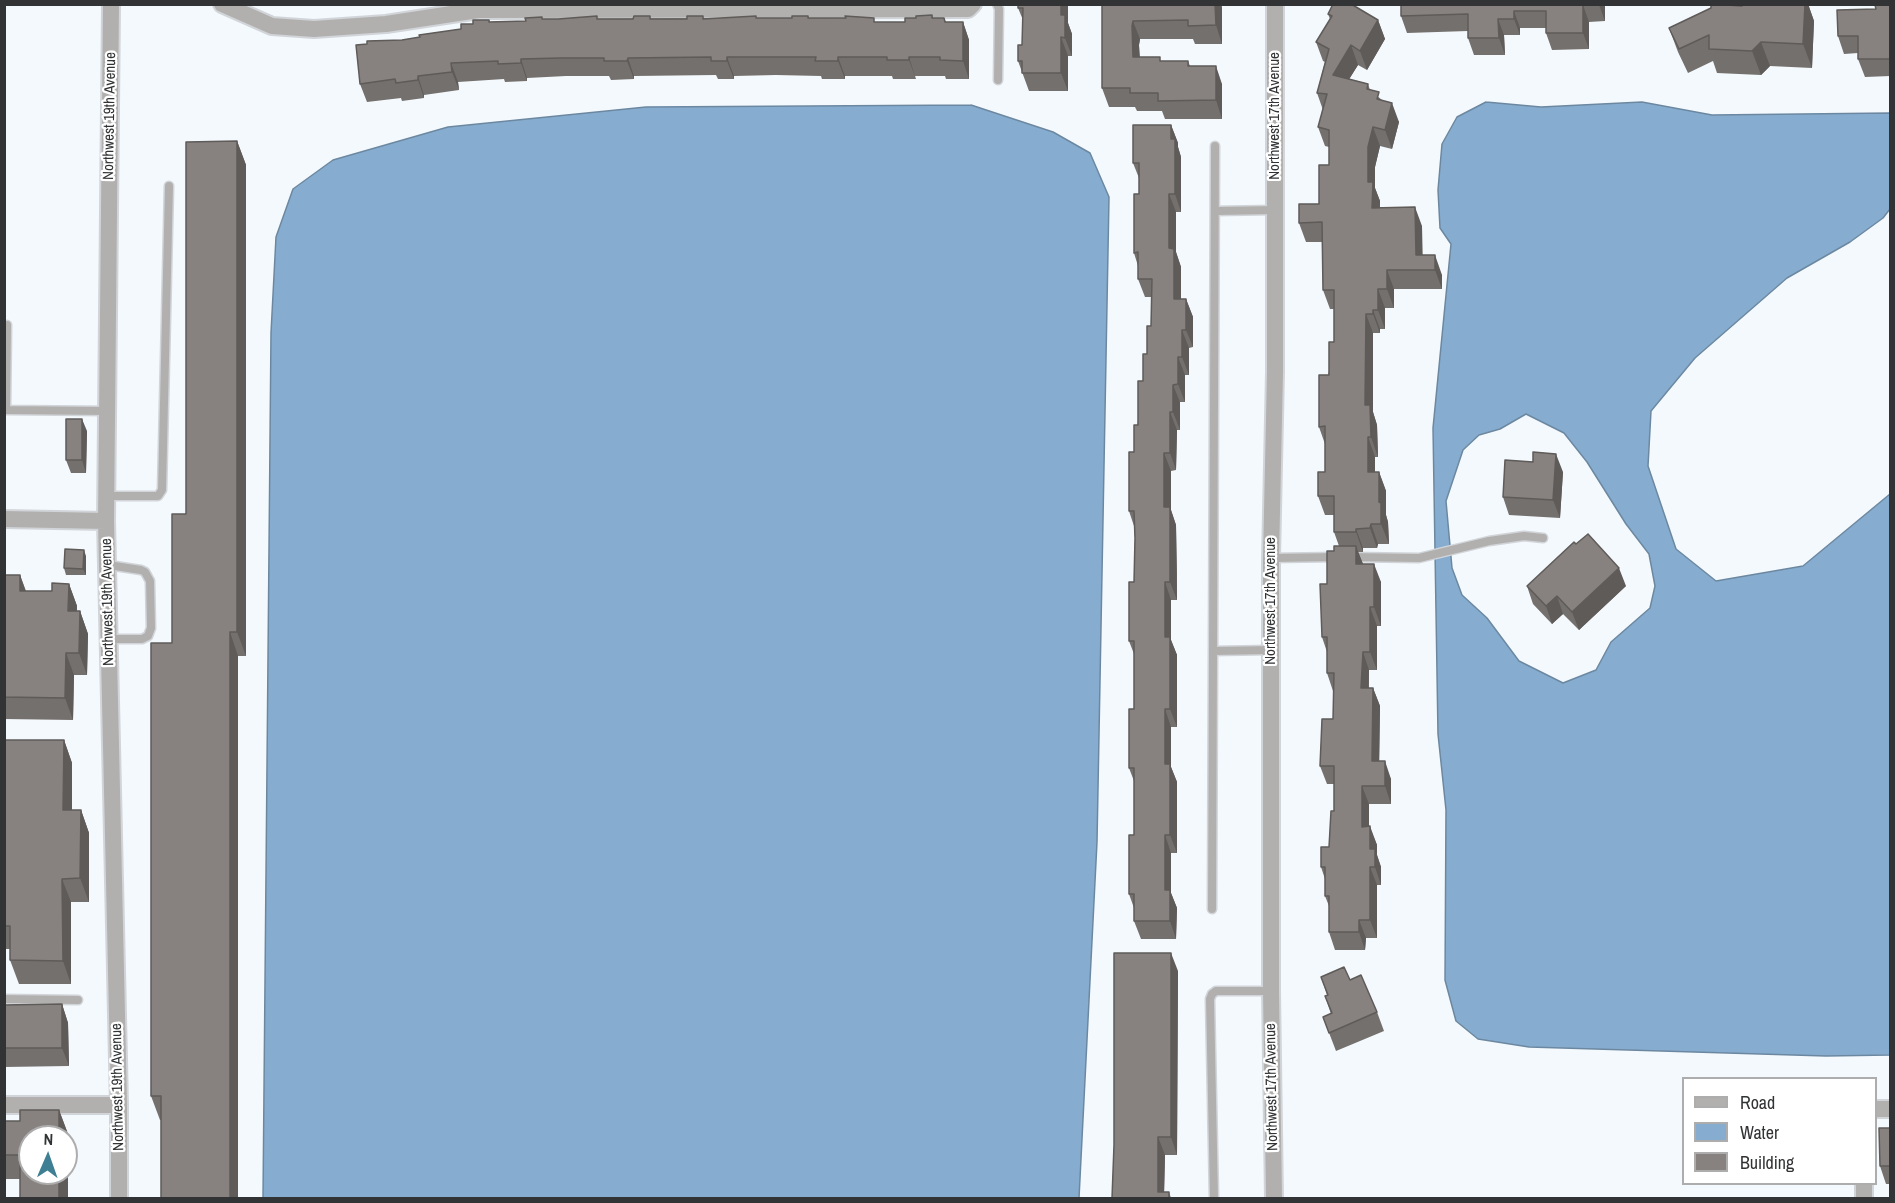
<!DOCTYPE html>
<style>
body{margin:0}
#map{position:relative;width:1895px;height:1203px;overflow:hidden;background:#f4f9fd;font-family:"Archivo Narrow",sans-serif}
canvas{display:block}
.frame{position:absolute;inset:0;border:6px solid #313334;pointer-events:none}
.legend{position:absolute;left:1682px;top:1077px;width:195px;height:108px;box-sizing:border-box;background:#fff;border:2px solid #adadae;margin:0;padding:8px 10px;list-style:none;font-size:18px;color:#313334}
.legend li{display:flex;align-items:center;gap:12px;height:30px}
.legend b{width:30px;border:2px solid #adadae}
.north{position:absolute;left:18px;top:1125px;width:60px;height:60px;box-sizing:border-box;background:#fff;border:2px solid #adadae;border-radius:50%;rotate:2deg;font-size:16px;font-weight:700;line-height:24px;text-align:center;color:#313334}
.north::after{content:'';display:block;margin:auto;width:21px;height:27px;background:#3f7f93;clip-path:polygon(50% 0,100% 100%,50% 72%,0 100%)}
</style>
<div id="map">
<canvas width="1895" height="1203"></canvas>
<div class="frame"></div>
<ul class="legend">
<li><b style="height:8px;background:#b2b0ae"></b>Road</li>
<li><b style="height:16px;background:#86add0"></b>Water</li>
<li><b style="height:16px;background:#87827f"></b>Building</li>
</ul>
<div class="north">N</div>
</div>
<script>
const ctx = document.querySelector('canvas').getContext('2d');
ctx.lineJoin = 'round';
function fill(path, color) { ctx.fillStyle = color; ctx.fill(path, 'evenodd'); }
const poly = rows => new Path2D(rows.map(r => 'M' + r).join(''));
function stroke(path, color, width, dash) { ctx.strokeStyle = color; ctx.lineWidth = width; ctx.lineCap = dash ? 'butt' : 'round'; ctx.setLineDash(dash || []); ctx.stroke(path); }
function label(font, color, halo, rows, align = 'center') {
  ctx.font = font + ' "Archivo Narrow",sans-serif'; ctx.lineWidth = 4.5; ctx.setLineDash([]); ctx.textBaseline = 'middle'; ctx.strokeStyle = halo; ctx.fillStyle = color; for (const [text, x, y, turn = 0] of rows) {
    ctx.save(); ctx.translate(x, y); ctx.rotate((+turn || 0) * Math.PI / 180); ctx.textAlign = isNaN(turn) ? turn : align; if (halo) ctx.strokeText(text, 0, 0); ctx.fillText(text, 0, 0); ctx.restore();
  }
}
const water = poly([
 [1486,102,1541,107,1642,102,1712,115,1890,113,1890,209,1883,218,1850,242,1787,278,1695,358,1651,411,1648,466,1676,549,1716,581,1803,566,1890,494,1890,1055,1826,1056,1529,1047,1478,1039,1456,1021,1445,980,1446,810,1438,734,1433,428,1451,244,1440,228,1438,190,1442,144,1457,117,1486,102],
 [1526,414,1564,433,1587,462,1626,524,1649,554,1655,586,1650,608,1611,642,1596,670,1563,683,1519,661,1487,618,1462,595,1452,568,1446,501,1463,450,1479,435,1500,429,1526,414],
 [971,105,1053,132,1090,153,1109,197,1097,842,1079,1198,263,1198,271,333,276,237,293,189,333,160,448,127,646,107,971,105]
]);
const service = poly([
 [997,4,999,9,998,80],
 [1215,211,1275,210],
 [7,325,6,410,107,411],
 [107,496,158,496,162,490,169,186],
 [1351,557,1419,558,1489,541,1524,536,1543,538],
 [1271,558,1338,557],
 [108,565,141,570,145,572,150,581,151,628,148,636,142,639,110,639],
 [1213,651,1271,650],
 [1212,909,1215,146],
 [4,999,78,1000],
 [1214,1198,1210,999,1212,994,1216,991,1271,991]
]);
const minor = poly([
 [111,4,106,521,119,1105,119,1198],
 [222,4,272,26,314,29,386,24,478,10,968,9,973,4],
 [4,519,106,521],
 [4,1105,119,1105],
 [1876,1109,1890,1109],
 [1864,1198,1864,1184]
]);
const tertiary = poly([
 [1274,1198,1271,991,1271,558,1275,372,1275,4]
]);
const wall = poly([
 [1018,4,1068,4,1068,23,1072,34,1072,56,1068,56,1068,91,1029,91,1018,61,1022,45,1023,20,1018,8],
 [1102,4,1221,4,1222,8,1222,44,1195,44,1193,39,1140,39,1139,45,1140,57,1161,61,1188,61,1190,66,1222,84,1222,119,1165,119,1162,111,1137,111,1135,107,1109,107,1102,88],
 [1401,4,1605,4,1605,21,1589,22,1589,49,1552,50,1546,33,1546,28,1520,28,1520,35,1504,35,1505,55,1474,55,1468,38,1468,31,1407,33,1401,16],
 [1742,4,1808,4,1814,21,1812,68,1770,66,1761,75,1717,73,1713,61,1688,73,1678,52,1669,28,1742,6],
 [1890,4,1890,76,1865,77,1858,59,1858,53,1844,54,1838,36,1876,9],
 [1328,14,1378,20,1385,39,1367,70,1358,65,1349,79,1368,84,1370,90,1382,100,1399,122,1392,149,1380,146,1375,167,1375,188,1380,201,1380,207,1422,226,1422,255,1442,275,1442,289,1394,289,1394,308,1385,308,1385,329,1380,329,1380,333,1373,333,1373,412,1377,425,1378,457,1375,457,1375,472,1379,472,1386,491,1386,515,1388,522,1389,544,1378,544,1377,548,1363,548,1363,552,1358,552,1363,564,1381,582,1381,626,1377,626,1377,670,1369,670,1369,688,1373,688,1380,706,1379,761,1391,779,1391,804,1369,804,1369,826,1377,845,1377,855,1381,867,1381,885,1377,885,1377,938,1366,938,1365,950,1335,950,1329,932,1329,906,1325,896,1325,879,1321,867,1329,847,1334,811,1334,784,1327,784,1320,766,1333,719,1333,691,1327,673,1327,652,1322,637,1327,584,1334,551,1339,546,1334,532,1334,515,1325,515,1318,496,1325,472,1325,444,1319,427,1334,342,1334,309,1330,309,1323,290,1322,242,1306,242,1299,223,1319,204,1329,165,1329,147,1325,146,1318,127,1323,110,1317,93,1325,62,1323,61,1316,42,1330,19],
 [932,15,933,18,944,18,946,22,963,22,969,40,969,79,946,79,945,76,915,76,916,79,893,79,892,76,845,76,845,79,822,79,821,76,776,75,734,76,734,79,718,79,716,75,634,76,634,79,611,80,609,76,566,76,527,78,527,81,505,82,504,79,458,82,459,90,424,95,424,98,402,101,401,98,367,102,360,84,402,40,420,37,461,29,473,24,489,20,490,22,526,21,542,19,757,18,792,18,808,16,809,18,875,22,905,22,916,18],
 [1171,125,1178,143,1178,147,1181,157,1181,212,1176,212,1176,252,1181,267,1181,299,1186,299,1193,317,1193,347,1189,348,1189,375,1185,375,1185,402,1180,402,1180,430,1177,430,1176,470,1171,471,1171,510,1176,525,1177,572,1177,600,1171,600,1171,640,1177,655,1177,727,1171,727,1171,767,1177,782,1177,853,1171,853,1171,893,1177,908,1176,939,1141,939,1134,921,1134,908,1129,894,1134,835,1134,781,1129,768,1134,709,1134,654,1129,641,1134,582,1135,538,1134,526,1129,511,1134,452,1143,381,1151,326,1151,297,1145,297,1138,279,1138,266,1134,253,1139,194,1139,178,1133,163],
 [237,141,246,165,246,656,238,656,161,1120,160,1120,151,1096,186,514],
 [87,431,86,473,71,473,66,460],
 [1563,472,1560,518,1509,515,1503,497],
 [86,556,86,575,66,575,64,568],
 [4,575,20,575,26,591,52,591,69,584,77,606,77,611,80,611,88,634,87,675,74,675,73,720,4,719],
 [1527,586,1626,586,1579,630,1563,614,1552,624,1533,604],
 [4,740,64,740,72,763,72,810,81,810,89,833,89,902,71,902,71,984,19,984,10,960,10,949,4,949],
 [1178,971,1177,1155,1165,1155,1164,1192,1169,1192,1171,1198,1112,1198,1114,1145],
 [1321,977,1350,980,1377,1012,1384,1031,1336,1051,1323,1017,1331,1014,1325,996,1327,995],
 [62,1004,68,1023,69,1066,4,1067,4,1005],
 [59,1110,68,1134,68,1198,20,1198,20,1179,4,1179,4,1121,20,1121],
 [1890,1128,1890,1184,1886,1184,1880,1166]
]);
const shadedWall = poly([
 [1061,4,1068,4,1068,23,1072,34,1072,56,1065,38,1061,15],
 [1215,4,1221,4,1222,8,1222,44,1216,25],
 [1605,4,1605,21,1599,5],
 [1805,4,1808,4,1814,21,1812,68,1803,44],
 [1583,5,1589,22,1589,49,1583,33],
 [1514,11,1520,28,1520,35,1514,19],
 [1498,19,1504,35,1505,55,1499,38],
 [1378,20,1385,39,1367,70,1360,51],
 [1133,21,1140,39,1139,45,1140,76,1133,57,1132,26],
 [963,22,969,40,969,79,963,61],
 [1061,37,1068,56,1068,91,1061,73],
 [1761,42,1770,66,1761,75,1752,51],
 [1351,45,1358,65,1340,94,1333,75],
 [727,57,734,76,734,79,727,61],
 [838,57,845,76,845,79,838,61],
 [909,57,915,76,916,79,909,60],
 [628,58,634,76,634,79,627,61],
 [521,59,527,78,527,81,521,63],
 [451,63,458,82,459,90,452,72],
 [1216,66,1222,84,1222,119,1216,100],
 [418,76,424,95,424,98,418,80],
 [1392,103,1399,122,1392,149,1385,130],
 [1171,125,1178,143,1178,147,1181,157,1181,212,1175,194],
 [1373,127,1380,146,1375,167,1375,188,1380,201,1379,227,1372,208,1368,182,1368,147],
 [237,141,246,165,246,656,237,632],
 [1169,194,1176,212,1176,252,1181,267,1181,317,1174,299,1169,248],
 [1415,207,1422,226,1423,270,1416,255],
 [1435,255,1442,275,1442,289,1435,270],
 [1387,270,1394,289,1394,308,1387,289],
 [1378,289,1385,308,1385,329,1378,310],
 [1186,299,1193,317,1193,347,1186,330],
 [1373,310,1380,329,1380,333,1373,314],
 [1366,314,1373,333,1373,412,1377,425,1378,457,1371,437,1365,405],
 [1182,330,1189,348,1189,375,1182,357],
 [1178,357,1185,375,1185,402,1178,384],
 [1173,385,1180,402,1180,430,1173,412],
 [1170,412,1177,430,1176,470,1170,453],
 [82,419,87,431,86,473,82,460],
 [1368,437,1375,457,1375,491,1368,472],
 [1164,453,1171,471,1171,510,1176,525,1177,600,1170,582,1164,507],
 [1556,454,1563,472,1560,518,1553,500],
 [1379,472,1386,491,1386,515,1388,522,1389,544,1381,524,1379,502],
 [1371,524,1378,544,1377,548,1370,528],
 [1356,529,1363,548,1363,552,1356,532],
 [1356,546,1363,564,1356,564],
 [84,550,86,556,86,575,83,569],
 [1374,564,1381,582,1381,626,1374,607],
 [1619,568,1626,586,1579,630,1572,612],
 [20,575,28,598,20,591],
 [1165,582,1171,600,1171,640,1177,655,1177,727,1170,709,1165,637],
 [69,584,77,606,76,634,68,611],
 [1557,596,1563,614,1552,624,1546,606],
 [1370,607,1377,626,1377,670,1370,652],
 [80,611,88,634,87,675,79,653],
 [230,632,238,656,238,1198,230,1198],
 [1363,652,1369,670,1368,706,1361,688],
 [66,653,74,675,73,720,65,698],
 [1373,688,1380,706,1379,779,1372,761],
 [1165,709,1171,727,1171,767,1177,782,1177,853,1170,835,1165,764],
 [64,740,72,763,72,833,63,810],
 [1385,761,1391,779,1391,804,1385,786],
 [1362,786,1369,804,1369,845,1362,827],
 [81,810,89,833,89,902,80,878],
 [1370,826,1377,845,1377,855,1381,867,1381,885,1375,867,1370,849],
 [1165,835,1171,853,1171,893,1177,908,1176,939,1170,921,1165,890],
 [1370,867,1377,885,1377,938,1370,920],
 [62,879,71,902,71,984,63,961],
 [1359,920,1366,938,1365,950,1359,932],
 [1171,953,1178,971,1177,1155,1171,1137],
 [62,1004,68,1023,69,1066,62,1048],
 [59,1110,68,1134,68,1198,59,1198,59,1173,66,1173,66,1137,59,1137],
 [1158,1137,1165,1155,1164,1198,1158,1192]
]);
const building = poly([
 [1018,4,1061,4,1061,15,1065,15,1065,38,1061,37,1061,73,1022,73,1022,61,1018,61,1018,45,1022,45,1023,8,1018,8,1018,4],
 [1102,4,1215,4,1216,25,1188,26,1188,20,1133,21,1132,26,1133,57,1160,57,1160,61,1188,61,1188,66,1216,66,1216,100,1158,101,1158,93,1130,93,1130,88,1102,88,1102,4],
 [1333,4,1351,4,1378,20,1360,51,1351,45,1333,75,1368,84,1367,89,1379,92,1377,99,1392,103,1385,130,1373,127,1368,147,1368,182,1373,182,1372,208,1415,207,1416,255,1435,255,1435,270,1387,270,1387,289,1378,289,1378,310,1373,310,1373,314,1366,314,1365,405,1370,405,1371,437,1368,437,1368,472,1379,472,1379,502,1381,503,1381,524,1371,524,1370,528,1356,529,1356,532,1334,532,1334,496,1318,496,1318,472,1325,472,1325,426,1319,427,1319,375,1329,375,1329,342,1334,342,1334,290,1323,290,1322,222,1299,223,1299,204,1319,204,1319,165,1329,165,1329,130,1318,127,1327,94,1317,93,1329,49,1316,42,1332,16,1328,14,1333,4],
 [1401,4,1599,4,1599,5,1583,5,1583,33,1546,33,1546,11,1514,11,1514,19,1498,19,1499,38,1468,38,1468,14,1401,16,1401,4],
 [1711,4,1742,6,1742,4,1805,4,1803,44,1761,42,1752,51,1709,49,1709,35,1679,49,1669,28,1711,8,1711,4],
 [1889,4,1890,4,1890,59,1858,59,1858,36,1838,36,1837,10,1876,9,1875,5,1889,4],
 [932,15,932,18,944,18,945,22,963,22,963,61,940,60,940,57,909,57,909,60,887,60,887,57,838,57,838,61,815,61,816,57,727,57,727,61,711,61,711,57,628,58,627,61,604,61,604,58,560,58,521,59,521,63,498,64,498,61,451,63,452,72,418,76,418,80,396,83,395,79,360,84,356,45,367,44,367,41,402,40,420,37,419,35,461,29,461,24,473,24,473,20,489,20,489,22,526,21,525,18,542,17,542,19,558,19,597,16,597,19,633,19,634,16,650,16,650,19,687,19,687,16,703,16,703,19,756,16,756,18,792,18,792,16,808,16,808,18,846,18,845,16,874,18,874,22,905,22,905,18,916,18,916,16,932,15],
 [1133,125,1171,125,1171,139,1175,139,1175,194,1169,194,1169,248,1174,249,1174,299,1186,299,1186,330,1182,330,1182,357,1178,357,1178,384,1173,385,1173,412,1170,412,1170,453,1164,453,1164,507,1170,507,1170,582,1165,582,1165,637,1170,637,1170,709,1165,709,1165,764,1170,764,1170,835,1165,835,1165,890,1170,890,1170,921,1134,921,1134,894,1129,894,1129,835,1134,835,1134,768,1129,768,1129,709,1134,709,1134,641,1129,641,1129,582,1134,582,1135,538,1134,511,1129,511,1129,452,1134,452,1134,425,1138,425,1138,381,1143,381,1143,354,1147,354,1147,326,1151,326,1152,279,1138,279,1138,252,1134,253,1134,194,1139,194,1139,163,1133,163,1133,125],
 [237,141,237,632,230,632,230,1198,161,1198,161,1096,151,1096,151,643,172,643,172,514,186,514,186,142,237,141],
 [66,419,82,419,82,460,66,460,66,419],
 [1533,452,1556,454,1553,500,1503,497,1505,460,1533,462,1533,452],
 [1588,534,1619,568,1572,612,1557,596,1546,606,1527,586,1574,542,1576,544,1588,534],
 [1334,546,1356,546,1356,564,1374,564,1374,607,1370,607,1370,652,1363,652,1361,688,1373,688,1372,761,1385,761,1385,786,1362,786,1362,827,1370,826,1370,849,1375,849,1375,867,1370,867,1370,920,1359,920,1359,932,1329,932,1329,896,1325,896,1325,867,1321,867,1321,847,1329,847,1331,811,1334,811,1334,766,1320,766,1322,719,1333,719,1334,673,1327,673,1327,637,1322,637,1320,584,1327,584,1327,551,1334,551,1334,546],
 [65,549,84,550,83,569,64,568,65,549],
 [4,575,20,575,20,591,52,591,52,583,69,584,68,611,80,611,79,653,66,653,65,698,4,697,4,575],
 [4,740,64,740,63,810,81,810,80,878,62,879,63,961,10,960,10,926,4,926,4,740],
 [1114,953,1171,953,1171,1137,1158,1137,1158,1192,1169,1192,1169,1198,1112,1198,1114,1145,1114,953],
 [1344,967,1350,980,1361,975,1377,1012,1329,1033,1323,1017,1332,1013,1325,996,1328,995,1321,977,1344,967],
 [62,1004,62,1048,4,1048,4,1005,62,1004],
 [20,1110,59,1110,59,1137,30,1137,30,1173,59,1173,59,1198,20,1198,20,1155,4,1155,4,1121,20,1121,20,1110],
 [1879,1128,1890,1128,1890,1166,1880,1166,1879,1128]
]);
const streetNames = [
 ["Northwest 19th Avenue",110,116,-89],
 ["Northwest 17th Avenue",1275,116,-90],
 ["Northwest 17th Avenue",1271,601,-90],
 ["Northwest 19th Avenue",108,602,-91],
 ["Northwest 19th Avenue",118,1087,-91],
 ["Northwest 17th Avenue",1272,1087,-91]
];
fill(water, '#86add0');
stroke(water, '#6c88a1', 1.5);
stroke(service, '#d1d5d9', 11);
stroke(minor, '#d1d5d9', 20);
stroke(tertiary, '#d1d5d9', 20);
stroke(service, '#b2b0ae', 8);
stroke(minor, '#b2b0ae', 16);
stroke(tertiary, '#b2b0ae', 16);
fill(wall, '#74706d');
fill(shadedWall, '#5e5b59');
fill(building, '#87827f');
stroke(building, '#5e5b59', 1.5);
label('15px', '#313334', '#fff', streetNames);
</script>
